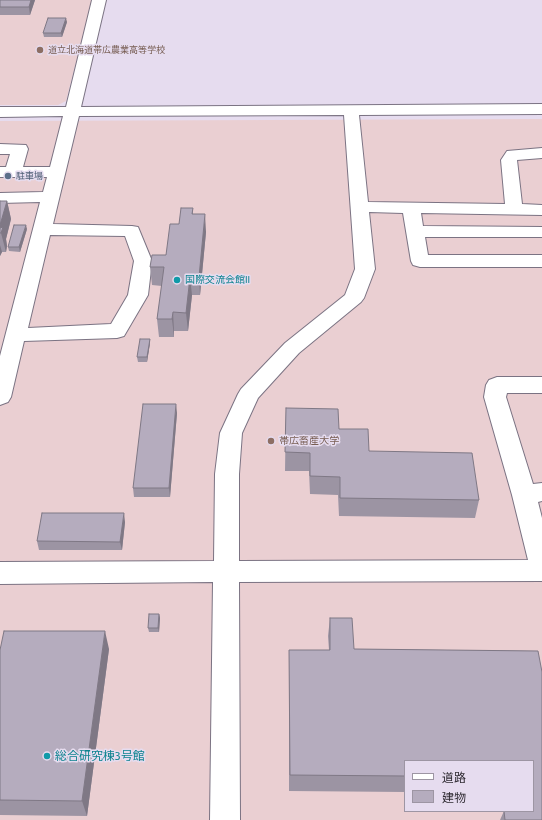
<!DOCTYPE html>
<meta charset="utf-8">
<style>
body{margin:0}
#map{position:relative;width:542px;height:820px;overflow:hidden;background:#e6dcef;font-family:"Asap Condensed","Noto Sans JP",sans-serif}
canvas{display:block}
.legend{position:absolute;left:404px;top:760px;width:130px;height:52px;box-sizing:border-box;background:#e6dcef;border:1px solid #9d95a3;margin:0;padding:5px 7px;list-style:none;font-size:12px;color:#2f2b32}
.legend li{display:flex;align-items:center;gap:8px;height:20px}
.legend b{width:20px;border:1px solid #9d95a3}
</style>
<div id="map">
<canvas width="542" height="820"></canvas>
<ul class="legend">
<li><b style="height:5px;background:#fff"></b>道路</li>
<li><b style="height:11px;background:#b5acbe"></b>建物</li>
</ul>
</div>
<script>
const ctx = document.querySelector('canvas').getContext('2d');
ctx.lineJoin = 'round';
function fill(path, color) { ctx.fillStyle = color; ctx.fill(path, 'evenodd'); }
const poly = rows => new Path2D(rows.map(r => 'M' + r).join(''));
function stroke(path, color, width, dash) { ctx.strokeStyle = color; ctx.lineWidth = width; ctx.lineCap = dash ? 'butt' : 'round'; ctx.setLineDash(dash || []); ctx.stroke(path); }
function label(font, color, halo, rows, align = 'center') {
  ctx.font = font + ' "Asap Condensed","Noto Sans JP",sans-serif'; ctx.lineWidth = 3; ctx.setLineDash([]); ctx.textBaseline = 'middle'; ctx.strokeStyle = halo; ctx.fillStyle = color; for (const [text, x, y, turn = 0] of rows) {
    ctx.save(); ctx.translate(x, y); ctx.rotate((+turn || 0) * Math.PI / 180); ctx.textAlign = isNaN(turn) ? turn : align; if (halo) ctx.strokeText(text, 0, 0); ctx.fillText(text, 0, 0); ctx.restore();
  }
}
const education = poly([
 [0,0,92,0,66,101,58,105,0,105],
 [542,119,542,820,0,820,0,121],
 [405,761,533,761,533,811,405,811]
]);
const minor = poly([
 [92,0,106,0,81,107,542,104,542,114,359,115,368,202,505,204,501,160,507,151,542,148,542,158,517,160,522,204,542,205,542,215,421,213,423,226,542,227,542,237,425,237,428,255,542,255,542,267,420,267,413,265,411,261,403,213,369,212,375,269,364,298,361,302,299,353,258,398,242,433,239,474,239,561,528,560,512,495,484,397,486,385,489,380,497,377,542,377,542,393,507,393,506,397,533,484,542,483,542,501,538,502,542,518,542,581,239,582,240,820,210,820,213,582,0,584,0,562,214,561,215,474,220,433,238,394,241,389,285,343,345,295,355,269,344,115,79,116,53,224,132,226,138,227,152,261,148,295,124,336,117,338,24,341,11,397,8,402,0,405,0,356,40,202,0,203,0,193,43,192,47,177,0,177,0,167,6,167,10,154,0,154,0,144,26,145,28,149,23,167,50,167,63,116,0,117,0,107,66,107,92,0],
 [50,235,125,236,134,261,128,295,111,324,28,328,50,235]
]);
const wall = poly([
 [0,0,35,0,30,15,0,15],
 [67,22,62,37,44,37,43,33],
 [0,201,7,201,11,219,6,239,7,246,6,252,2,252,0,256],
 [193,208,193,214,206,232,200,295,192,295,188,331,174,331,174,337,159,337,157,319,162,286,152,285,150,267,166,255,179,224],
 [27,229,20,252,9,251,8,247],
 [150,339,150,343,147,362,138,362,137,357],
 [286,408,339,429,369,451,479,500,475,518,339,516,338,495,310,494,309,471,285,471],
 [177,413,170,497,134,497,133,488],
 [125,522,122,550,39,550,37,541],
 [159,614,160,618,159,632,149,632,148,628],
 [330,618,354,649,538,651,542,820,500,820,504,811,533,811,533,761,405,761,405,792,289,791,289,650,329,650,328,636],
 [109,649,87,816,0,815,0,650]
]);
const shadedWall = poly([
 [31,0,35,0,30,15,29,7],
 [66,18,67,22,62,37,61,33],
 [7,201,11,219,6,239,7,246,6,252,1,233,0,231,0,225],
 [205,214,206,232,200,295,199,277],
 [26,225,27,229,20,252,19,247],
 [0,245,2,252,0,256],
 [190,277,192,295,188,331,186,313],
 [173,312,174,331,174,337,172,319],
 [150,339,150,343,147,362,147,357],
 [176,404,177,413,170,497,169,488],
 [124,513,125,522,122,550,120,542],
 [159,614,160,618,159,632,158,628],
 [105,631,109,649,87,816,82,801]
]);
const building = poly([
 [0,0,31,0,29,7,0,7,0,0],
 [48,18,66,18,61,33,43,33,48,18],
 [0,201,7,201,0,225,0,201],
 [181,208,193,208,192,214,205,214,199,277,190,277,186,313,173,312,172,319,157,319,164,267,150,267,152,255,166,255,170,224,179,224,181,208],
 [14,225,26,225,19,247,8,247,14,225],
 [3,227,1,233,0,233,0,228,3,227],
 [140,339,150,339,147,357,137,357,140,339],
 [143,404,176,404,169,488,133,488,143,404],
 [286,408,338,409,339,429,368,429,369,451,472,453,479,500,340,498,340,477,310,476,310,453,285,452,286,408],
 [42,513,124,513,120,542,37,541,42,513],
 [149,614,159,614,158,628,148,628,149,614],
 [330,618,352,618,354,649,538,651,542,672,542,820,505,820,504,811,533,811,533,761,405,761,405,776,290,775,289,650,330,650,330,618],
 [4,631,105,631,82,801,0,800,0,650,4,631]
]);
const markers = [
 [40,50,4,"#8d6e63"],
 [8,176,4,"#5c6f8a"],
 [177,280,4,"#0f9aa8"],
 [271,441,4,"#8d6e63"],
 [47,756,4,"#0f9aa8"]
];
const farEducationnames = [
 ["道立北海道帯広農業高等学校",48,50]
];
const farServicenames = [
 ["駐車場",16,176]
];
const cultureNames = [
 ["国際交流会館II",185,280]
];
const educationNames = [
 ["帯広畜産大学",279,441]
];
const nearCulturenames = [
 ["総合研究棟3号館",55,756]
];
fill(education, '#eacfd2');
stroke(minor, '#7b7383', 2);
fill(minor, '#fff');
fill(wall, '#9c94a3');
fill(shadedWall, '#7f7885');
fill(building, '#b5acbe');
stroke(building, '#7f7885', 1);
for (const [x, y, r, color] of markers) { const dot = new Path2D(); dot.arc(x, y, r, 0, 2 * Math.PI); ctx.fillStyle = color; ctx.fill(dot); stroke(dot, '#e6dcef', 1.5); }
label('9px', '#785e54', '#e6dcef', farEducationnames, 'left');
label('9px', '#4e5e75', '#e6dcef', farServicenames, 'left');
label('10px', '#0d838f', '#e6dcef', cultureNames, 'left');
label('10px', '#785e54', '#e6dcef', educationNames, 'left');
label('12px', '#0d838f', '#e6dcef', nearCulturenames, 'left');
</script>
